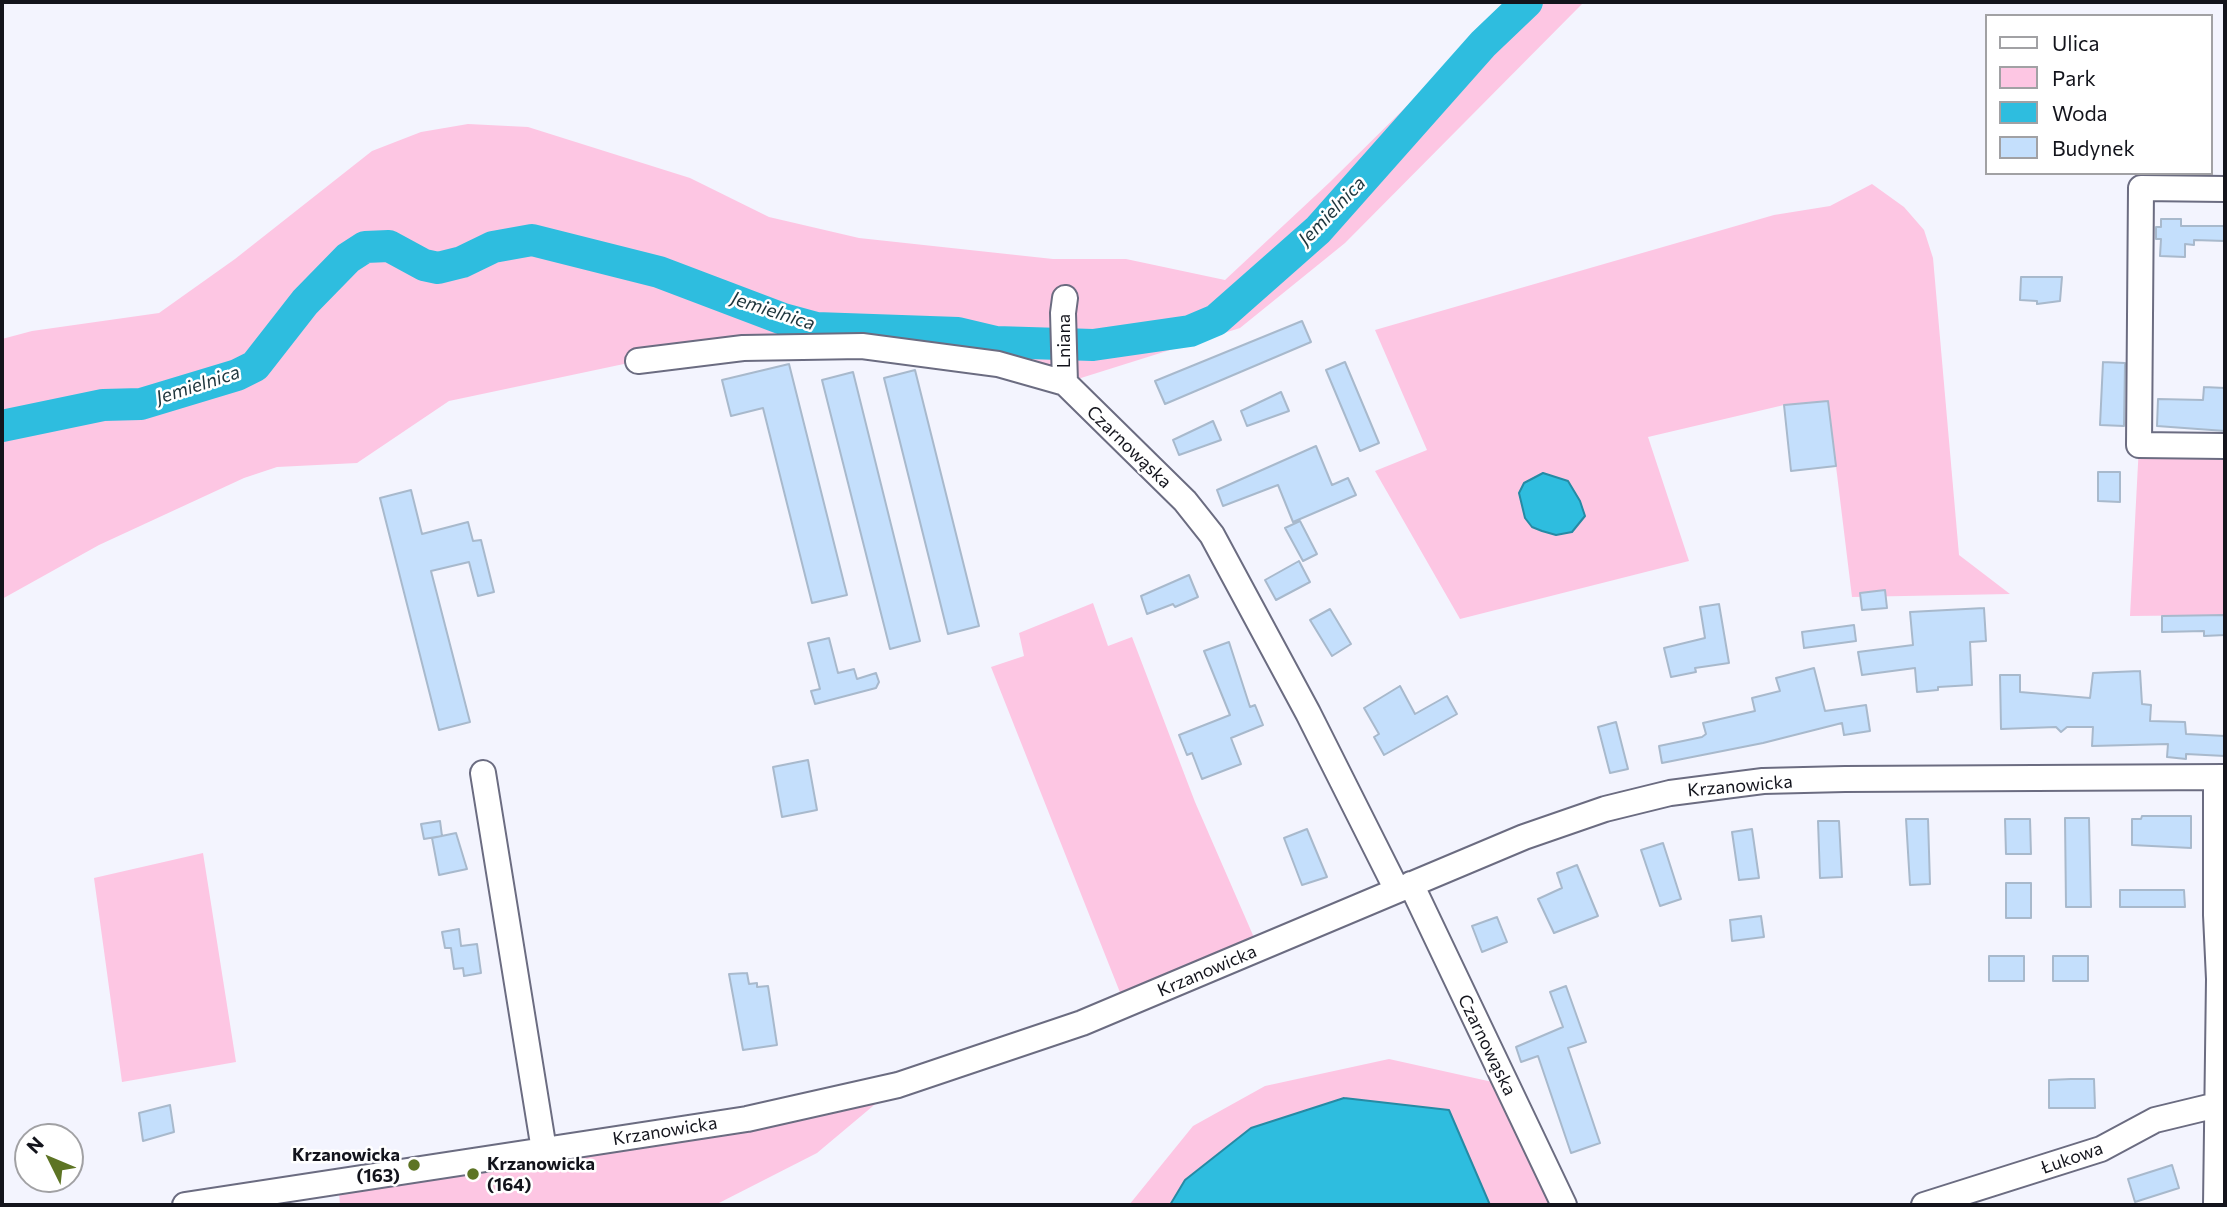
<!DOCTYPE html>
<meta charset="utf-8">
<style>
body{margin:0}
#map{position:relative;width:2227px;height:1207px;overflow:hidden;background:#f3f4fe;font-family:Commissioner,sans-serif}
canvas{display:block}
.frame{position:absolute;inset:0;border:4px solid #13141c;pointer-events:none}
.legend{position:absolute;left:1985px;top:14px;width:228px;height:161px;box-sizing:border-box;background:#fff;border:2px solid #a1a1a4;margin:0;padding:9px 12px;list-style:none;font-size:21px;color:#13141c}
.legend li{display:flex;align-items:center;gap:14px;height:35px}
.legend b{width:35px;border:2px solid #a1a1a4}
.north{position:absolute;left:14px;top:1123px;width:70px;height:70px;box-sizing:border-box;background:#fff;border:2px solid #a1a1a4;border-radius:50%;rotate:313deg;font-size:19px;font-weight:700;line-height:28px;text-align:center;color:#13141c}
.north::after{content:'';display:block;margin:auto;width:24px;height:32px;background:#5d7424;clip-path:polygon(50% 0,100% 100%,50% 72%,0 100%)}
</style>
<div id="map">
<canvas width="2227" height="1207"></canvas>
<div class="frame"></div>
<ul class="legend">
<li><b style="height:9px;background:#fff"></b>Ulica</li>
<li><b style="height:19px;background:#fdc6e3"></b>Park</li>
<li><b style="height:19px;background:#2ebddf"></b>Woda</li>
<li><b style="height:19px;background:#c4dffc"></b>Budynek</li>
</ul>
<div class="north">N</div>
</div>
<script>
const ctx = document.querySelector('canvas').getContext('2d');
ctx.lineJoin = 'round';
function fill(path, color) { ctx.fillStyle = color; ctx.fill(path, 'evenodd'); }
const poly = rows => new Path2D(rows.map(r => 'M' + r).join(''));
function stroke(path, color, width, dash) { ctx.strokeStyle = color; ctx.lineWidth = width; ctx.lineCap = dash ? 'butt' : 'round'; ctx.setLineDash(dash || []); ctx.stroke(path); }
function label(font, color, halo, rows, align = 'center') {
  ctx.font = font + ' Commissioner,sans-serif'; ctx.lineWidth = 5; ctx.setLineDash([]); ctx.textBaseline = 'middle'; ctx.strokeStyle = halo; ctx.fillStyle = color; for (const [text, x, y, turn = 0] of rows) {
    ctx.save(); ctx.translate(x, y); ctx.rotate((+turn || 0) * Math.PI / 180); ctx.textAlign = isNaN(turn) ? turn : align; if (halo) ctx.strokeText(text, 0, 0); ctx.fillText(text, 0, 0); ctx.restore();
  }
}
const green = poly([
 [1512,2,1584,2,1345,243,1240,328,1065,383,862,346,638,361,449,401,357,463,277,467,244,478,99,545,2,599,2,339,32,331,159,313,235,259,372,151,421,132,468,124,528,127,690,178,769,217,859,238,1053,259,1126,259,1225,280,1330,182],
 [1872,184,1904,207,1924,230,1933,258,1959,555,2010,594,1852,597,1828,401,1784,405,1648,437,1689,561,1460,619,1375,471,1427,450,1375,330,1774,215,1830,206],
 [2139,445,2225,446,2225,615,2130,616],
 [1093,603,1108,646,1132,637,1195,802,1259,949,1125,1005,991,667,1024,656,1019,633],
 [203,853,236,1062,122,1082,94,878],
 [1389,1059,1506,1085,1555,1205,1490,1205,1449,1110,1185,1180,1170,1205,1129,1205,1193,1126,1265,1086],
 [898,1085,817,1153,715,1205,340,1205,338,1181]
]);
const water = poly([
 [1543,473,1568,481,1580,501,1585,516,1572,532,1556,535,1542,531,1532,527,1525,518,1519,493,1524,483,1543,473],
 [1344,1098,1449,1110,1490,1205,1170,1205,1185,1180,1251,1128,1344,1098]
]);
const river = poly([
 [2,426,103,405,141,404,237,375,255,366,305,302,348,258,365,247,389,246,424,265,438,268,462,262,493,247,532,240,659,272,783,319,816,328,958,333,996,342,1093,345,1190,331,1216,320,1318,230,1483,44,1527,2]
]);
const building = poly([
 [2161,219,2181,219,2181,226,2225,226,2225,241,2194,240,2194,245,2185,244,2185,257,2160,256,2161,239,2156,239,2156,227,2161,227,2161,219],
 [2021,277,2062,277,2060,301,2037,304,2037,301,2020,300,2021,277],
 [1302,321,1311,342,1165,404,1155,381,1302,321],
 [1345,362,1379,443,1360,451,1326,370,1345,362],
 [2103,362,2125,363,2124,426,2100,425,2103,362],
 [789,364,847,595,812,603,763,408,731,416,722,380,789,364],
 [915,370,979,626,948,634,884,378,915,370],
 [853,372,920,641,890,649,822,380,853,372],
 [2204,387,2225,388,2225,431,2157,426,2158,399,2203,400,2204,387],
 [1281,392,1289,411,1247,426,1241,411,1281,392],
 [1828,401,1836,466,1791,471,1784,405,1828,401],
 [1213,421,1221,440,1179,455,1173,440,1213,421],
 [1316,446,1332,485,1348,478,1356,495,1293,522,1278,485,1223,506,1217,490,1316,446],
 [2098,472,2120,472,2120,502,2098,501,2098,472],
 [411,490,422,534,468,522,473,541,481,540,494,592,478,596,469,562,431,571,470,722,439,730,380,498,411,490],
 [1300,521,1317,554,1303,561,1285,528,1300,521],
 [1299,561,1310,582,1276,600,1265,580,1299,561],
 [1189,575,1198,597,1175,607,1173,604,1147,614,1141,596,1189,575],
 [1885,590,1887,608,1862,610,1860,593,1885,590],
 [1719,604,1729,663,1695,668,1696,672,1671,677,1664,648,1705,638,1700,607,1719,604],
 [1984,608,1986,641,1970,642,1972,685,1938,687,1938,690,1917,692,1915,668,1862,675,1858,652,1913,645,1910,612,1984,608],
 [1330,609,1351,644,1332,656,1310,620,1330,609],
 [2225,615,2225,635,2204,636,2204,631,2162,632,2162,616,2225,615],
 [1854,625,1856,641,1804,648,1802,632,1854,625],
 [829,638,838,673,854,669,857,679,876,673,879,682,876,688,815,704,811,691,820,689,808,643,829,638],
 [1229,642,1250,707,1255,705,1263,725,1231,738,1241,764,1202,779,1192,753,1187,755,1179,735,1230,715,1204,651,1229,642],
 [1814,668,1825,711,1866,705,1870,731,1844,735,1842,723,1763,743,1662,763,1659,746,1702,737,1706,734,1703,723,1755,711,1752,698,1780,691,1776,678,1814,668],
 [2140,671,2142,704,2151,705,2150,721,2185,722,2186,734,2225,736,2225,756,2186,754,2186,759,2167,757,2168,744,2092,746,2093,727,2067,727,2061,732,2056,727,2001,729,2000,675,2020,675,2020,692,2090,698,2093,673,2140,671],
 [1400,686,1415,714,1447,696,1457,714,1384,755,1374,737,1379,734,1364,708,1400,686],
 [1616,722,1628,769,1610,773,1598,727,1616,722],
 [808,760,817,810,782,817,773,767,808,760],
 [2142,816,2191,816,2191,848,2132,845,2132,819,2141,819,2142,816],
 [2065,818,2089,818,2091,907,2066,907,2065,818],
 [1906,819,1928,819,1930,884,1910,885,1906,819],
 [2005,819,2030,819,2031,854,2006,854,2005,819],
 [440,821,442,836,424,839,421,824,440,821],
 [1818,821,1839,821,1842,877,1820,878,1818,821],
 [1307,829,1327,877,1302,885,1284,838,1307,829],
 [1752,829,1759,878,1739,880,1732,832,1752,829],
 [456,833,467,869,439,875,432,838,456,833],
 [1663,843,1681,899,1660,906,1641,850,1663,843],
 [1577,865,1598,916,1554,933,1538,899,1562,888,1557,873,1577,865],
 [2006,883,2031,883,2031,918,2006,918,2006,883],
 [2120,890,2184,890,2185,907,2120,907,2120,890],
 [1761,916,1764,937,1732,941,1730,920,1761,916],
 [1497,917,1507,942,1482,952,1472,926,1497,917],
 [459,929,461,946,477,944,481,973,464,976,463,968,454,969,451,948,445,948,442,932,459,929],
 [1989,956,2024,956,2024,981,1989,981,1989,956],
 [2053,956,2088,956,2088,981,2053,981,2053,956],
 [747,973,749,984,757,983,757,987,768,986,777,1045,743,1050,729,974,747,973],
 [1566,986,1586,1042,1568,1048,1600,1143,1571,1153,1538,1056,1521,1062,1516,1047,1563,1027,1550,992,1566,986],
 [2071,1079,2094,1079,2095,1108,2049,1108,2049,1080,2071,1079],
 [170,1105,174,1132,143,1141,139,1113,170,1105],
 [2172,1165,2179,1188,2135,1202,2128,1179,2172,1165]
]);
const minor = poly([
 [2225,189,2141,188,2139,445,2225,446],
 [638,361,743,348,862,346,998,364,1065,383,1185,501,1212,535,1308,713,1397,890],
 [1065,383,1063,313,1065,298],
 [483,773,544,1150],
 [2216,778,2216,915,2219,979,2216,1205],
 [1411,884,1564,1205],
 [185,1205,747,1119,898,1085,1082,1023,1524,837,1605,809,1670,793,1763,781,1845,779,2225,777],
 [1924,1205,2101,1149,2155,1120,2217,1105]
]);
const markers = [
 [414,1165,7,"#5d7424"],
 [473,1174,7,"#5d7424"]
];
const streetNames = [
 ["Lniana",1064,341,-90],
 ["Czarnowąska",1129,447,44],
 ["Krzanowicka",1740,786,-5],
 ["Krzanowicka",1207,971,-23],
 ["Czarnowąska",1487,1045,64],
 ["Krzanowicka",665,1131,-9],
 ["Łukowa",2072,1158,-19]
];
const poiNames = [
 ["Krzanowicka",400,1155],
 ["(163)",400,1176],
 ["Krzanowicka",487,1164,"left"],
 ["(164)",487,1185,"left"]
];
const waterNames = [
 ["Jemielnica",1332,211,-46],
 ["Jemielnica",773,311,18],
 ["Jemielnica",198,385,-18]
];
fill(green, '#fdc6e3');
fill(water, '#2ebddf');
stroke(water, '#268aa4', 2);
stroke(river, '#2ebddf', 32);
fill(building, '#c4dffc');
stroke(building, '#a8b9cc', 2);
stroke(minor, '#6b6c81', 28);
stroke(minor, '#fff', 24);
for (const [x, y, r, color] of markers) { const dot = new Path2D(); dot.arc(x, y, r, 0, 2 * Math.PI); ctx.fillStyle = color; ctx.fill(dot); stroke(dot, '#fff', 2.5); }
label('18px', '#13141c', '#fff', streetNames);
label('bold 18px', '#13141c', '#fff', poiNames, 'right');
label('italic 19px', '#1e353c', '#fff', waterNames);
</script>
